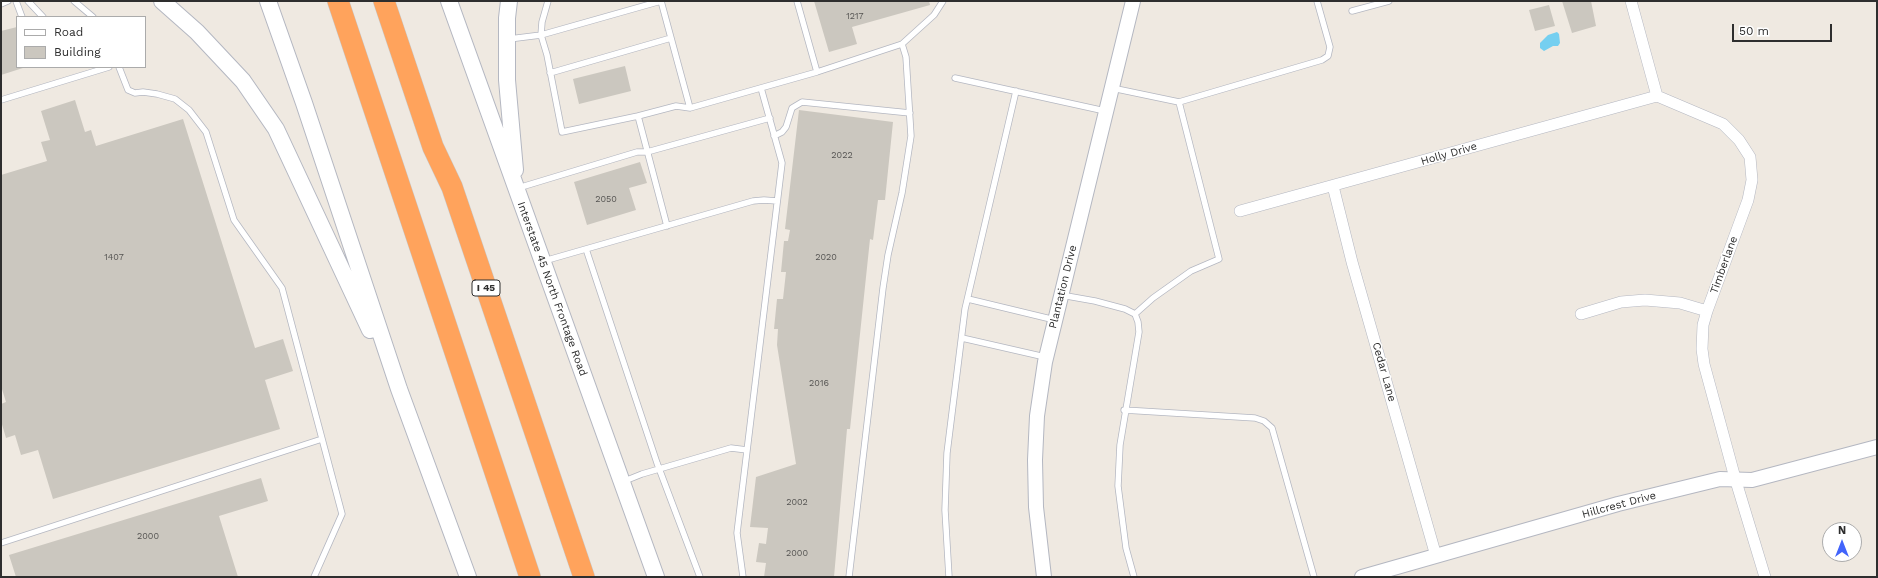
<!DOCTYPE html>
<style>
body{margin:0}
#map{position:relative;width:1878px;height:578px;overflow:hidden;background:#efe9e1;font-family:"Work Sans",sans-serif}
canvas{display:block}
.frame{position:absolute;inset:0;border:2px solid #2e2e2e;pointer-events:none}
.legend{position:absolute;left:16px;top:16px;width:130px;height:52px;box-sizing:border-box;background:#fff;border:1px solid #ababab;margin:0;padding:5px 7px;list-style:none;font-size:12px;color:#2e2e2e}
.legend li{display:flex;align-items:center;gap:8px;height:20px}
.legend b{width:20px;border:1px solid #ababab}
.north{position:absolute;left:1822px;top:522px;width:40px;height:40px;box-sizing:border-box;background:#fff;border:1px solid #ababab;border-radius:50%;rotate:0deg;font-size:11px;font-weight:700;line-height:16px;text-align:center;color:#2e2e2e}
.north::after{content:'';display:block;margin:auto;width:14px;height:18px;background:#4264fb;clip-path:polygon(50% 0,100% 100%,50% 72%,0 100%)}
.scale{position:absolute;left:1732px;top:24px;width:100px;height:18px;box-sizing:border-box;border:2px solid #2e2e2e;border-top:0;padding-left:5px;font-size:12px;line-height:14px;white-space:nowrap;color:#2e2e2e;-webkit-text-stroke:3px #fff;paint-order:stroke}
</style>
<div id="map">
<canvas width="1878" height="578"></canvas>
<div class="frame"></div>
<ul class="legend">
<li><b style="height:5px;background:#fff"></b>Road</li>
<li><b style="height:11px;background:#cbc7bf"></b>Building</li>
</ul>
<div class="north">N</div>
<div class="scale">50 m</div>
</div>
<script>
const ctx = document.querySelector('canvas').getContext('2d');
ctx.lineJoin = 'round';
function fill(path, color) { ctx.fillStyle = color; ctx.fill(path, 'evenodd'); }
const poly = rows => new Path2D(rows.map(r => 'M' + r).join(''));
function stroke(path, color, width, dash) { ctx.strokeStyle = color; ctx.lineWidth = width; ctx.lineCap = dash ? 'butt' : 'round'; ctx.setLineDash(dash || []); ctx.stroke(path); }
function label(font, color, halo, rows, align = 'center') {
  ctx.font = font + ' "Work Sans",sans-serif'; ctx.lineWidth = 3; ctx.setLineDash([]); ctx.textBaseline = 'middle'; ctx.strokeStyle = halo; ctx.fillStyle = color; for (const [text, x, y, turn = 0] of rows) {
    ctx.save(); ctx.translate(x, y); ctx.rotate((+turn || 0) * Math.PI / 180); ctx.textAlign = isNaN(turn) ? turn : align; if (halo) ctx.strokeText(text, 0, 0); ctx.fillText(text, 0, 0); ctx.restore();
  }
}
const water = poly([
 [1557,32,1559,34,1560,43,1558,46,1553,46,1544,51,1540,48,1540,43,1548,35]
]);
const building = poly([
 [814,1,929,1,930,5,852,27,857,44,829,52],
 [1562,1,1591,1,1596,26,1572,33],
 [1549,5,1555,26,1535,31,1529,10],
 [17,27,17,67,26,67,1,75,1,31],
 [625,66,631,91,579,104,573,79],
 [75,100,85,132,91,130,96,146,183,119,255,348,283,339,293,371,265,380,280,429,53,499,38,450,21,455,15,435,6,438,1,421,1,404,6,402,1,386,1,175,47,161,41,142,50,140,41,111],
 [799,110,893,122,885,200,878,200,873,240,870,239,850,429,847,429,834,577,764,577,766,563,756,562,759,543,766,544,768,528,750,527,756,477,796,464,777,345,778,329,774,329,777,299,783,299,786,272,781,272,784,241,788,241,790,230,785,229],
 [640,162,647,183,629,188,636,210,587,225,574,182],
 [261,478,268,501,219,516,238,577,16,577,9,555]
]);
const service = poly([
 [16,1,22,17],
 [28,1,43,17],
 [74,1,93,17],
 [548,1,542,22,541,35,547,55,562,132,638,116,676,106,690,108,817,72,797,1],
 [661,1,690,108],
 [1,4,8,1],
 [1352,11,1389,1],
 [509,39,541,35,661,1],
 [119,67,128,90,135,93,143,92,157,94,175,99,189,110,206,132,234,220,282,288,342,514,314,577],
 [817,72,902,44,934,15,943,1],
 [550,73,671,38],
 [955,78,1105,111],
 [1112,88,1179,102,1322,60,1328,56,1330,47,1317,1],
 [1,100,109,67],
 [638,116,667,226],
 [774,136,782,132,786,127,792,108,802,102,910,113],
 [518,188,637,152,647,152,770,118],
 [586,249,657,463,700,577],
 [544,261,753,201,764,200,777,201],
 [1061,295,1095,301,1125,309,1135,314,1138,322,1139,332,1120,445,1118,486,1126,548,1134,577],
 [968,299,1055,320],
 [1135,314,1153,298,1191,271,1219,259,1179,102],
 [962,338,1045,357],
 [1124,410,1255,418,1264,421,1272,428,1314,577],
 [622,482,642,474,731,448,747,450],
 [1,543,322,439],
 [743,577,737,533,782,163,761,88],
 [849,577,883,288,888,255,902,193,911,136,906,57,902,44],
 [949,577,945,510,947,453,965,309,1016,91]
]);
const minor = poly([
 [1631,1,1657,96],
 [1657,96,1723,124,1739,140,1750,157,1752,180,1748,200,1707,311,1703,325,1702,349,1704,364,1735,478,1765,577],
 [1333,186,1352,262,1436,556],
 [1240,211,1657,96],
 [1581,314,1621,302,1645,300,1680,303,1707,311]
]);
const tertiary = poly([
 [1044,577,1036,507,1035,460,1037,416,1045,362,1133,1],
 [1362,577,1618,504,1720,479,1752,480,1877,447]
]);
const secondary = poly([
 [162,1,197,32,243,81,276,129,370,330],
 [268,1,304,103,399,389,468,577],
 [449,1,656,577],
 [509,1,507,18,507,80,515,170]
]);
const motorway = poly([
 [338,1,530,577],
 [384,1,433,147,452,187,584,577]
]);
const numberNames = [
 ["1217",855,16],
 ["2022",842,155],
 ["2050",606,199],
 ["1407",114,257],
 ["2020",826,257],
 ["2016",819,383],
 ["2002",797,502],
 ["2000",148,536],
 ["2000",797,553]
];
const shields = [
 [486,288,28]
];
const shieldNames = [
 ["I 45",486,288]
];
const streetNames = [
 ["Holly Drive",1449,154,-16],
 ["Timberlane",1724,265,-70],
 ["Plantation Drive",1063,287,-76],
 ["Interstate 45 North Frontage Road",552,289,70],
 ["Cedar Lane",1384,372,74],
 ["Hillcrest Drive",1619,505,-15]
];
fill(water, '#75cff0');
fill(building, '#cbc7bf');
stroke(service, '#b4b7c1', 7);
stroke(minor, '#b4b7c1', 12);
stroke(tertiary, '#b4b7c1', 16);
stroke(secondary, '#b4b7c1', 18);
stroke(motorway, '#c9c9c9', 22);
stroke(service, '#fff', 5.5);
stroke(minor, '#fff', 11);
stroke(tertiary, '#fff', 14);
stroke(secondary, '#fff', 16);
stroke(motorway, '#ffa35c', 21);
label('9px', '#555452', null, numberNames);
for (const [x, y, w] of shields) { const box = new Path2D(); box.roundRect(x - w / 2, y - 8, w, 16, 3); ctx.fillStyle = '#fff'; ctx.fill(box); stroke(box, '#2e2e2e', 1); }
label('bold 10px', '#2e2e2e', null, shieldNames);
label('11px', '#2e2e2e', '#fff', streetNames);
</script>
